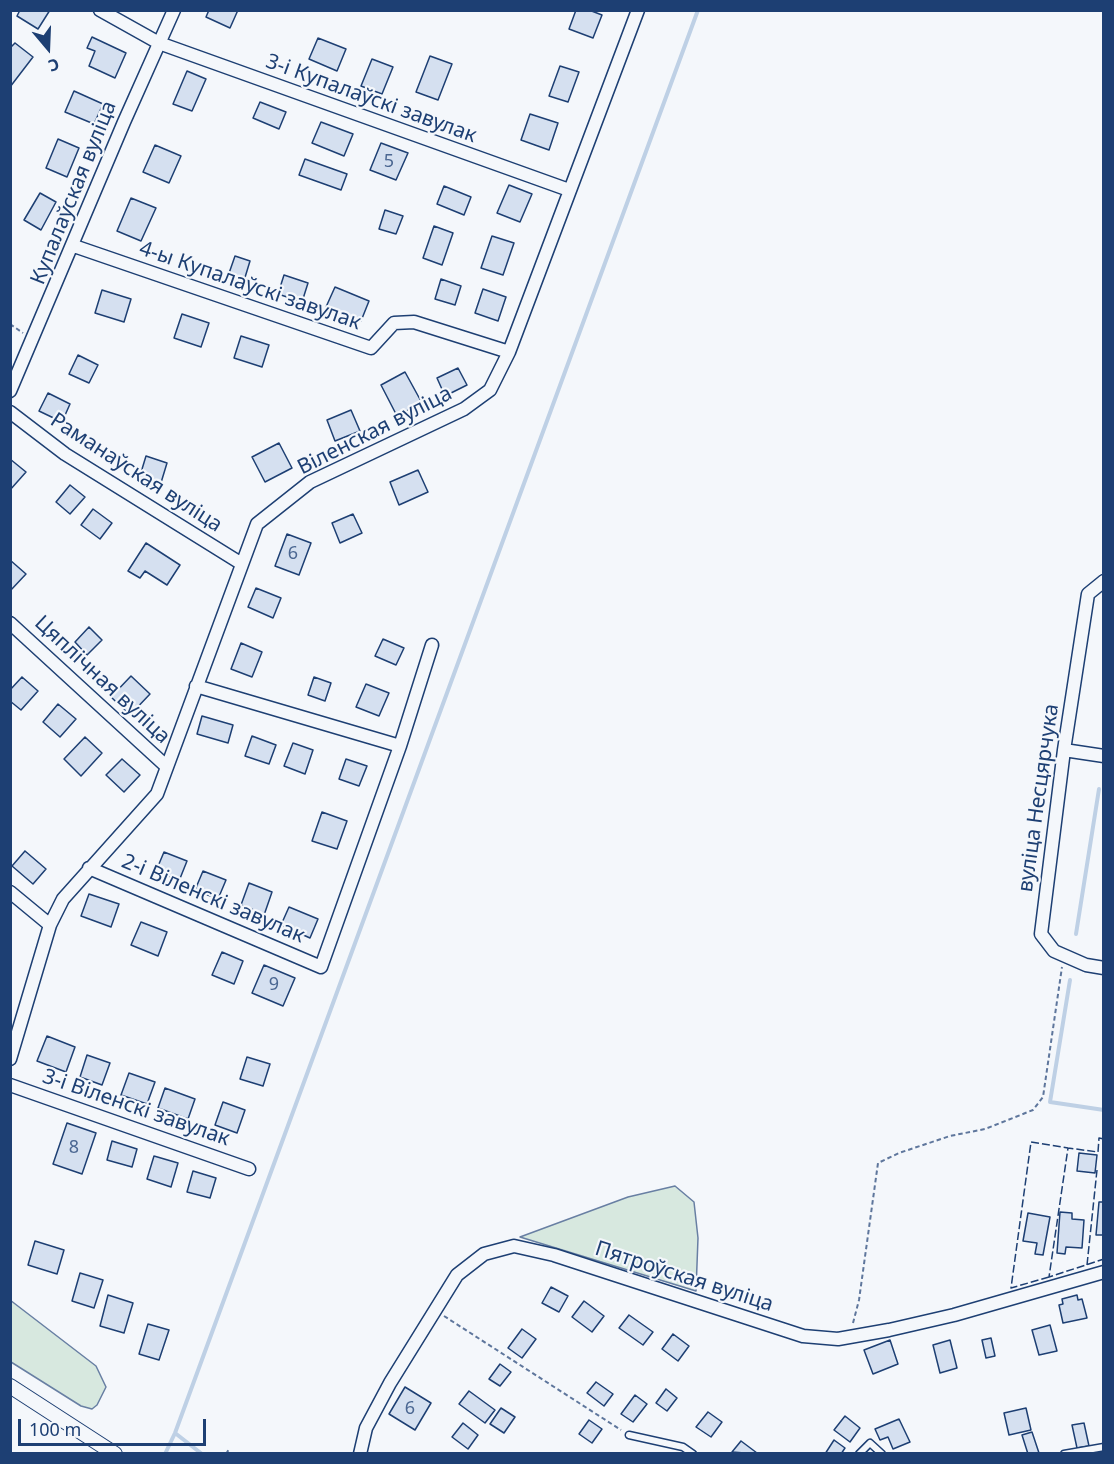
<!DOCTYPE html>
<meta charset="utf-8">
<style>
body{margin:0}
#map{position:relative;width:1114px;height:1464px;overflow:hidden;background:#f4f7fb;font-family:"Noto Sans",sans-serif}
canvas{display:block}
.frame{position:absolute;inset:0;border:12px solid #1d3f73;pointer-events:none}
.north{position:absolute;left:18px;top:18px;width:60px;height:60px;-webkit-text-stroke:4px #f4f7fb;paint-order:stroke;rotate:161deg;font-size:16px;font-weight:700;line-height:24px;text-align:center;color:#1d3f73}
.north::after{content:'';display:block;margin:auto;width:21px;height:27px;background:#1d3f73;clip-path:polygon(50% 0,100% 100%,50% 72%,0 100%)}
.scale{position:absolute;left:18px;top:1419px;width:188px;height:27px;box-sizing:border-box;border:3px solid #1d3f73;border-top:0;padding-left:8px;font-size:18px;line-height:21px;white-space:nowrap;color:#1d3f73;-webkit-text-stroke:4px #f4f7fb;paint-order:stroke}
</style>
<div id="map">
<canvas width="1114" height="1464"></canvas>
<div class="frame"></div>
<div class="north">С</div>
<div class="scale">100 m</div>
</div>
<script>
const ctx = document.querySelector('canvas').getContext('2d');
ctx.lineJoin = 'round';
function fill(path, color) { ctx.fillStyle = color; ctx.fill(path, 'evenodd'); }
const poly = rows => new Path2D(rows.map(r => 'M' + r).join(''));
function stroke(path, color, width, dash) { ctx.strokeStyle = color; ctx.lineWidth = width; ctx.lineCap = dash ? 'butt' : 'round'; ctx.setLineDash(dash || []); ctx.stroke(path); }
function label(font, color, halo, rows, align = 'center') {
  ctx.font = font + ' "Noto Sans",sans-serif'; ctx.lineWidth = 4.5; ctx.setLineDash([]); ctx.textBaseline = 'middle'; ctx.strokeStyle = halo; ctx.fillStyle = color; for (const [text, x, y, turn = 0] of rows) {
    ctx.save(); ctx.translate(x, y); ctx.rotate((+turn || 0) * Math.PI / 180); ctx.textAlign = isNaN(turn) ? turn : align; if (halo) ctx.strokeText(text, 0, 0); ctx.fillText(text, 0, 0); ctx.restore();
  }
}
const green = poly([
 [675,1186,694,1202,698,1238,696,1291,520,1237,628,1197,675,1186],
 [10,1300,96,1366,106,1387,97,1405,92,1409,81,1406,11,1362,10,1300]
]);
const stream = poly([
 [1076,934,1099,789],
 [1070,980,1050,1102,1104,1110],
 [175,1433,202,1454],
 [165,1454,175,1433,698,10]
]);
const building = poly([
 [20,10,50,10,38,29,17,16,20,10],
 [209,10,238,10,230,28,206,17,209,10],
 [576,10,589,10,602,15,593,38,569,29,576,10],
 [92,37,126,53,115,78,89,66,95,51,87,48,92,37],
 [318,38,346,49,337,71,309,59,318,38],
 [15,43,33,57,10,87,10,48,15,43],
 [430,56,452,64,438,100,416,92,430,56],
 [372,59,393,67,382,94,361,86,372,59],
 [560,66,579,72,568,102,549,96,560,66],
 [187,71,206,79,192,111,173,104,187,71],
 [74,91,103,104,94,124,65,112,74,91],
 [260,102,286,112,279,129,253,118,260,102],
 [530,114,558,123,549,150,521,140,530,114],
 [321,122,353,134,344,156,312,143,321,122],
 [58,139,79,148,67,177,46,168,58,139],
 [381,143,408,153,396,180,370,170,381,143],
 [155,145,181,156,169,183,143,172,155,145],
 [305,159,347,174,341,190,299,175,305,159],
 [509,185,532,194,520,222,497,213,509,185],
 [444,186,471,197,464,215,437,204,444,186],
 [40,193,56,202,41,230,24,220,40,193],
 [131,198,156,208,141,241,117,231,131,198],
 [385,210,403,216,396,234,379,229,385,210],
 [434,226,453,233,442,265,423,258,434,226],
 [492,236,514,243,503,275,481,268,492,236],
 [235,256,250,261,243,284,227,279,235,256],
 [284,275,308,283,302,302,278,294,284,275],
 [441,279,461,286,455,305,435,299,441,279],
 [335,287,369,301,361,321,326,307,335,287],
 [483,289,506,297,498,321,475,313,483,289],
 [102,290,131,299,124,322,95,313,102,290],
 [182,314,209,323,201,347,174,338,182,314],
 [241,336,269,345,262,367,234,358,241,336],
 [78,355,98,365,89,383,69,374,78,355],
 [458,368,467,385,445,396,437,378,458,368],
 [405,372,422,403,397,416,381,385,405,372],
 [48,393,70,404,62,422,39,411,48,393],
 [351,410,360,431,335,441,327,420,351,410],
 [279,443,292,468,265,482,252,457,279,443],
 [146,456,167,463,160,486,139,479,146,456],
 [10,459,26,472,10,490,10,459],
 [418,470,428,492,399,505,390,482,418,470],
 [70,485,85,497,70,514,56,502,70,485],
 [93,509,112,523,100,539,81,525,93,509],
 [353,514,362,533,340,543,332,523,353,514],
 [287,534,311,543,299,575,275,566,287,534],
 [146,543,180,565,167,585,145,571,140,578,128,571,146,543],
 [10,560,26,574,10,591,10,560],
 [256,588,281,598,273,618,248,607,256,588],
 [89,627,102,640,87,655,75,642,89,627],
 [383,639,404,648,396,665,375,656,383,639],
 [241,643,262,652,252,677,231,669,241,643],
 [131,676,150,694,130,715,111,697,131,676],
 [22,677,38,691,21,710,10,701,10,690,22,677],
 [314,677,331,683,325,701,308,695,314,677],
 [366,684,389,693,379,716,356,707,366,684],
 [58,704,76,719,60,737,43,722,58,704],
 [202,716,233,725,228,743,197,734,202,716],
 [252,736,276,745,269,764,245,756,252,736],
 [85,737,102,753,81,776,64,759,85,737],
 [293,743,313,750,305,774,284,766,293,743],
 [122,759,140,775,124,792,106,775,122,759],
 [346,759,367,766,359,786,339,779,346,759],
 [322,812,347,821,337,849,312,841,322,812],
 [25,851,46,869,33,884,12,866,25,851],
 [164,852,187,861,179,881,156,871,164,852],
 [203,871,226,880,218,899,195,890,203,871],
 [249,883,272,892,262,921,249,916,252,909,241,905,249,883],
 [89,894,119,904,111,927,81,916,89,894],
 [289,907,318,919,310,938,281,925,289,907],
 [141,922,167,932,158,956,131,945,141,922],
 [222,952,243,961,234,984,212,975,222,952],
 [264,965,295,978,283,1006,252,993,264,965],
 [47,1036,75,1047,66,1072,37,1061,47,1036],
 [87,1055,110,1063,102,1085,80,1077,87,1055],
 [247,1057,270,1064,263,1086,240,1079,247,1057],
 [129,1073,155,1082,147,1104,121,1095,129,1073],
 [165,1088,195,1099,188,1119,158,1108,165,1088],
 [223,1102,245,1110,237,1133,215,1125,223,1102],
 [67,1123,96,1133,82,1174,53,1164,67,1123],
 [112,1141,137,1149,132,1167,107,1160,112,1141],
 [1079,1153,1097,1155,1095,1173,1077,1171,1079,1153],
 [154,1156,178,1163,171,1187,147,1179,154,1156],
 [193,1171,216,1178,210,1198,187,1192,193,1171],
 [1099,1202,1104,1202,1104,1235,1096,1235,1099,1202],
 [1060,1212,1072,1213,1072,1219,1084,1220,1082,1248,1066,1247,1065,1254,1057,1253,1060,1212],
 [1028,1213,1050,1217,1043,1255,1035,1254,1037,1243,1023,1241,1028,1213],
 [35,1241,64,1250,57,1274,28,1265,35,1241],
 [80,1273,103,1280,94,1308,72,1301,80,1273],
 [551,1287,568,1296,559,1312,542,1303,551,1287],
 [108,1295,133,1303,124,1333,100,1326,108,1295],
 [1077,1295,1078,1300,1082,1299,1087,1318,1063,1323,1059,1305,1063,1304,1062,1299,1077,1295],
 [584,1301,604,1316,592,1332,572,1317,584,1301],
 [629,1315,653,1332,643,1345,619,1328,629,1315],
 [148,1324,169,1330,159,1360,139,1354,148,1324],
 [1050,1325,1057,1351,1039,1355,1032,1330,1050,1325],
 [522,1329,536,1339,522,1358,508,1348,522,1329],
 [673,1334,689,1346,678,1361,662,1349,673,1334],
 [991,1338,995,1356,986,1358,982,1340,991,1338],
 [890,1340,898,1364,873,1374,864,1350,890,1340],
 [950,1340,957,1368,940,1373,933,1345,950,1340],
 [500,1364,511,1372,500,1386,489,1379,500,1364],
 [596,1382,613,1394,604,1406,587,1393,596,1382],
 [405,1387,431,1403,415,1430,389,1414,405,1387],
 [666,1389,677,1398,667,1411,656,1403,666,1389],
 [469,1391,495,1410,485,1423,459,1404,469,1391],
 [635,1395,647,1404,633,1422,621,1414,635,1395],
 [501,1408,515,1417,504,1433,490,1424,501,1408],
 [1026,1408,1031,1430,1009,1435,1004,1413,1026,1408],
 [708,1412,722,1422,711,1437,696,1427,708,1412],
 [845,1416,860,1428,850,1442,834,1430,845,1416],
 [899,1419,910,1442,893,1449,888,1437,880,1440,875,1429,899,1419],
 [589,1420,602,1429,592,1443,579,1434,589,1420],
 [463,1423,478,1435,468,1449,452,1437,463,1423],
 [1084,1423,1089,1446,1077,1448,1072,1425,1084,1423],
 [1032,1432,1039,1453,1028,1454,1022,1435,1032,1432],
 [834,1440,845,1448,841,1454,825,1454,834,1440],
 [741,1441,757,1453,757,1454,732,1452,741,1441]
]);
const path = poly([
 [10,324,23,333],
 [444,1316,621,1430],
 [853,1323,859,1300,878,1163,899,1153,950,1136,985,1129,1033,1110,1043,1097,1062,967],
 [226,1454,229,1449]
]);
const service = poly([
 [629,1435,683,1447,693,1454],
 [859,1454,870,1443,882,1454],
 [1064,1454,1104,1447]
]);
const minor = poly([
 [100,10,159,43,569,190],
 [74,246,371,348,394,323,414,322,509,352],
 [10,391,124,122,174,10],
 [10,412,65,454,242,564],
 [1104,581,1088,594,1064,750,1041,934,1054,951,1086,965,1104,968],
 [10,623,166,766],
 [196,686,400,746],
 [1064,750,1104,756],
 [89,868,321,967,400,746,432,645],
 [10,892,50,925],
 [10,1059,50,925,63,899,157,794,257,524,310,482,464,409,490,390,509,352,638,10],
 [10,1085,249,1169],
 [360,1454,366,1428,390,1383,457,1275,484,1254,514,1246,554,1255,803,1336,838,1339,889,1330,954,1315,1104,1272]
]);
const tertiary = poly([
 [10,1386,115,1454]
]);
const fence = poly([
 [1104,1139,1099,1138,1098,1152,1068,1148,1049,1277,1104,1259],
 [1087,1265,1097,1170],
 [1049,1277,1011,1288,1031,1142,1068,1148]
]);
const numberNames = [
 ["5",389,162],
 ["6",293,554],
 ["9",274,985],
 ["8",74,1148],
 ["6",410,1409]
];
const streetNames = [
 ["3-і Купалаўскі завулак",371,99,20],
 ["Купалаўская вуліца",74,193,-68],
 ["4-ы Купалаўскі завулак",250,286,19],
 ["Віленская вуліца",375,431,-27],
 ["Раманаўская вуліца",136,473,33],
 ["Цяплічная вуліца",102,680,43],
 ["вуліца Несцярчука",1039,798,-82],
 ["2-і Віленскі завулак",213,899,23],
 ["3-і Віленскі завулак",136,1108,19],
 ["Пятроўская вуліца",684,1277,18]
];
fill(green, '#d7e8df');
stroke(green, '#687fa3', 1.5);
stroke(stream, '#bed0e5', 4);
fill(building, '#d5e0f0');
stroke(building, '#1d3f73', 1.5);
stroke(service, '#1d3f73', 9);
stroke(minor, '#1d3f73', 15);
stroke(tertiary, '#1d3f73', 16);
stroke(path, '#5e769c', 2, [4.5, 3]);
stroke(service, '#f4f7fb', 6);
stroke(minor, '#f4f7fb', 12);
stroke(tertiary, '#f4f7fb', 14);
stroke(fence, '#1d3f73', 1.5, [8, 3]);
label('18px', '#4b6792', null, numberNames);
label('21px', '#1d3f73', '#f4f7fb', streetNames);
</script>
